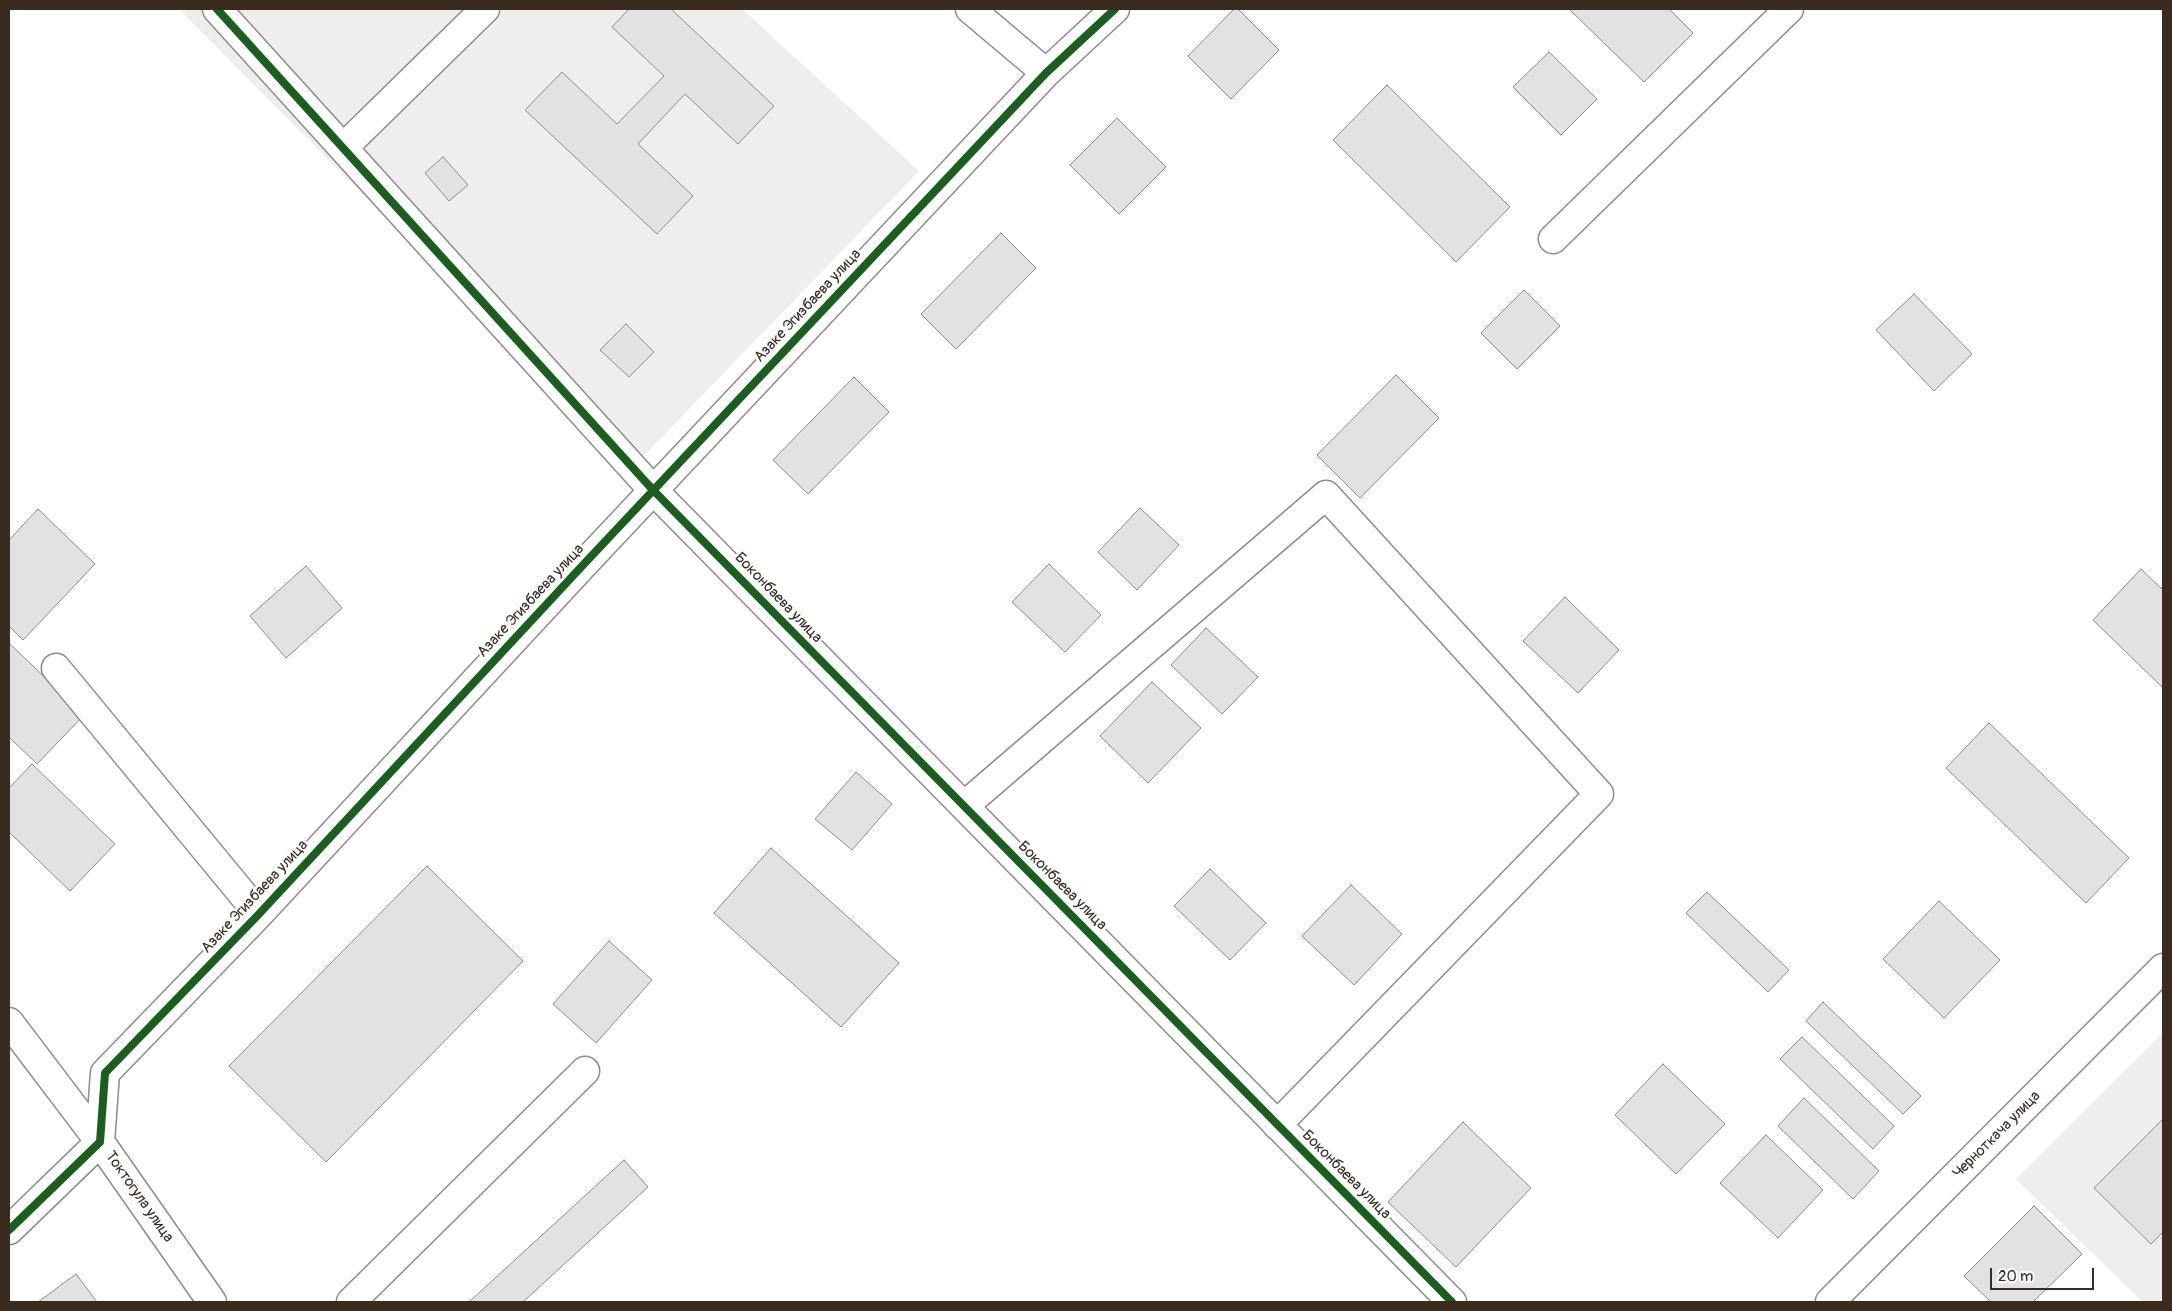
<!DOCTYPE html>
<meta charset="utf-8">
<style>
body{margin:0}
#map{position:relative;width:2172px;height:1311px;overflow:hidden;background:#fff;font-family:Pangolin,sans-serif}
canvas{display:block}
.frame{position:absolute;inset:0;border:10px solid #3b2a1e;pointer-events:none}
.scale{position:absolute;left:1990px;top:1268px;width:104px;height:22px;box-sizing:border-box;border:2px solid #3b2a1e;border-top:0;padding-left:6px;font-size:15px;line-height:18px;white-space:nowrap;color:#3b2a1e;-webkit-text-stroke:4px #fff;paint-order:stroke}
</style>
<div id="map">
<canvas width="2172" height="1311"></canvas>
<div class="frame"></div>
<div class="scale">20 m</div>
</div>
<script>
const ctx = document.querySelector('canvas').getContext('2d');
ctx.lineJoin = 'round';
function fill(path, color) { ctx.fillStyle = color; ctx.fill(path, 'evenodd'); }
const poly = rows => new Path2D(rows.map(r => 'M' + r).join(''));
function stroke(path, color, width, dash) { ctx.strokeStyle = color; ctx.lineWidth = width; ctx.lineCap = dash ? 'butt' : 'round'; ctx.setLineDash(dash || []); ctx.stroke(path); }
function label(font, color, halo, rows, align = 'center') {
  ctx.font = font + ' Pangolin,sans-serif'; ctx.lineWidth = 5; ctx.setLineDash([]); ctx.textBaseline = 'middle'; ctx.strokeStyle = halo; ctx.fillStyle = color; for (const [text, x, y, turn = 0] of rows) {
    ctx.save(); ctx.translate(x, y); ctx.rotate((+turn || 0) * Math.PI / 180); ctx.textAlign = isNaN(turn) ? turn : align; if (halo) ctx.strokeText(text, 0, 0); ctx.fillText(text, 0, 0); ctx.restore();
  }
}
const built = poly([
 [179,9,742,9,919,171,633,467],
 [2163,1033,2163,1302,2143,1302,2016,1179]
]);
const building = poly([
 [629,9,671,9,774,106,738,144,685,94,638,144,693,196,657,234,525,110,562,72,617,124,664,76,612,27,629,9],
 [1234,9,1238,9,1279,50,1231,99,1188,56,1234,9],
 [1569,9,1669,9,1693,33,1644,82,1569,9],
 [1549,52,1597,99,1561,135,1513,87,1549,52],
 [1387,85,1510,207,1456,262,1333,140,1387,85],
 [1117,118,1166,167,1119,214,1070,165,1117,118],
 [443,157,468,185,449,201,425,173,443,157],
 [1001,233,1036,268,956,349,921,314,1001,233],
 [1524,290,1560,326,1517,369,1481,333,1524,290],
 [1914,294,1972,354,1934,391,1876,330,1914,294],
 [626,324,654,352,629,377,600,350,626,324],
 [1396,375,1439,418,1360,498,1317,455,1396,375],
 [854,377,889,412,808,494,773,460,854,377],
 [1140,508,1179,545,1137,590,1098,552,1140,508],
 [38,509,95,564,23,640,9,626,9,540,38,509],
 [1049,564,1101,615,1065,652,1012,602,1049,564],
 [306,566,342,608,286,658,250,616,306,566],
 [2141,569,2163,590,2163,688,2093,620,2141,569],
 [1565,597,1619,650,1578,693,1523,641,1565,597],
 [1206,628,1258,677,1222,714,1171,665,1206,628],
 [9,643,84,715,37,764,9,737,9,643],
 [1152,682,1201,728,1148,783,1100,736,1152,682],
 [1989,723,2129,858,2086,903,1946,768,1989,723],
 [32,764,115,844,70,891,9,832,9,788,32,764],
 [856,772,892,804,852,850,815,819,856,772],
 [771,848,899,963,841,1027,714,913,771,848],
 [427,866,523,961,326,1162,229,1066,427,866],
 [1210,869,1266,923,1230,960,1174,906,1210,869],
 [1351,885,1402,934,1354,985,1302,936,1351,885],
 [1707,892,1789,970,1768,992,1686,913,1707,892],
 [1939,901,2000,960,1944,1018,1883,959,1939,901],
 [609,941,652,980,596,1043,553,1004,609,941],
 [1823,1002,1921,1096,1903,1114,1806,1021,1823,1002],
 [1802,1037,1894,1126,1873,1149,1780,1059,1802,1037],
 [1663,1064,1725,1124,1676,1174,1615,1115,1663,1064],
 [1804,1098,1879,1171,1853,1199,1778,1126,1804,1098],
 [2163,1119,2163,1232,2151,1244,2094,1188,2163,1119],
 [1463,1122,1531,1188,1456,1267,1388,1202,1463,1122],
 [1766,1135,1823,1190,1778,1238,1720,1183,1766,1135],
 [624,1160,648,1187,523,1302,469,1302,624,1160],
 [2034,1206,2082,1254,2033,1302,1991,1302,1964,1276,2034,1206],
 [76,1274,97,1302,38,1302,76,1274]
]);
const minor = poly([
 [217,9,653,490,1452,1302],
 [970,9,1046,73],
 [343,148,485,9],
 [1553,239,1789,9],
 [56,668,259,914],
 [964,806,1326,495,1599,794,1277,1125],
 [9,1022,100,1142,212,1302],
 [9,1230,100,1142,105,1073,259,914,583,565,1046,73,1115,9],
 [351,1302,585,1071],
 [1830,1302,2163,968]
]);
const cycleway = poly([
 [217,9,653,490,1452,1302],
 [9,1230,100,1142,105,1073,259,914,583,565,1046,73,1115,9]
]);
const streetNames = [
 ["Азаке Эгизбаева улица",808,306,-47],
 ["Боконбаева улица",778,598,46],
 ["Азаке Эгизбаева улица",531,601,-47],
 ["Боконбаева улица",1062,886,45],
 ["Азаке Эгизбаева улица",255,897,-47],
 ["Черноткача улица",1997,1135,-45],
 ["Боконбаева улица",1346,1175,45],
 ["Токтогула улица",139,1197,55]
];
fill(built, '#efeeed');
fill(building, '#e3e2e2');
stroke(building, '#8e8b88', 1);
stroke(minor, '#8e8b88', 31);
stroke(minor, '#fff', 28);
stroke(cycleway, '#1b5e20', 8);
label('15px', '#3b2a1e', '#fff', streetNames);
</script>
